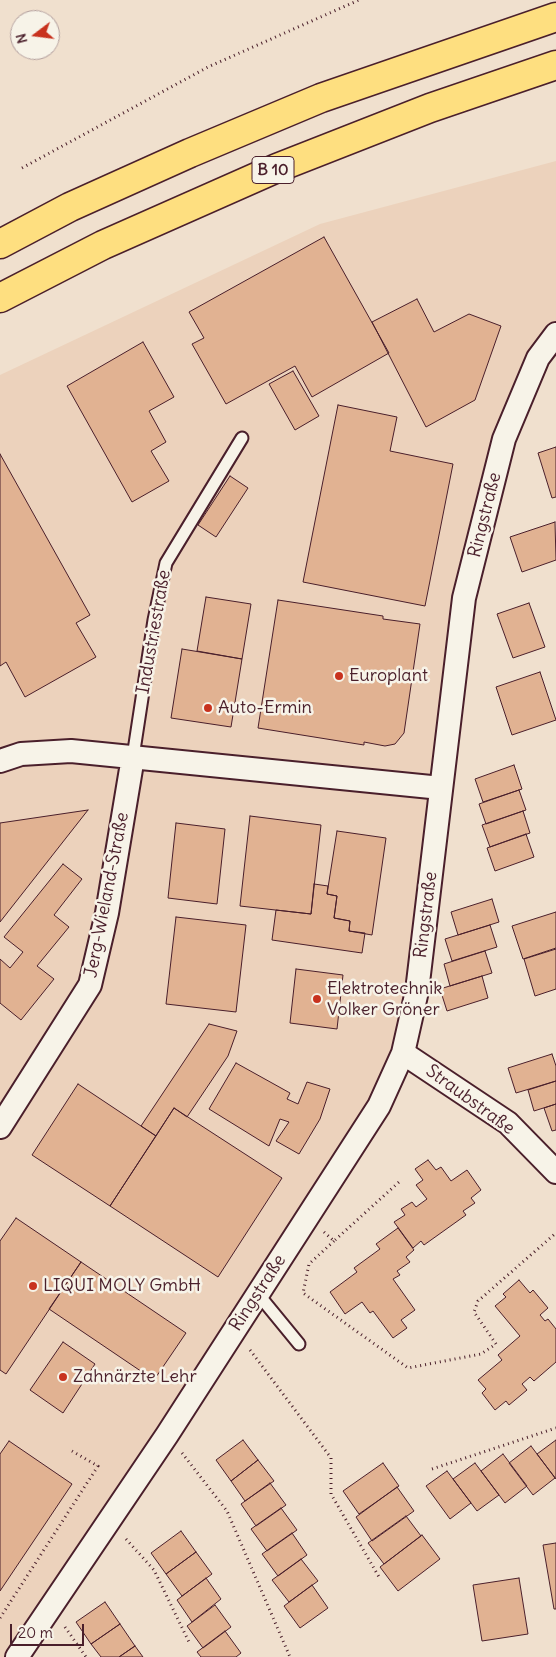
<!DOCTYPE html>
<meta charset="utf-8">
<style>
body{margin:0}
#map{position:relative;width:556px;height:1657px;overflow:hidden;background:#f0e0ce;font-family:Delius,sans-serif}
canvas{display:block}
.north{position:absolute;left:10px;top:10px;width:50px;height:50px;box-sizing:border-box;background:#f7f3e8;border:1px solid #b29e9c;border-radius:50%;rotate:255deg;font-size:14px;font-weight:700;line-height:20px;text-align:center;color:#4a1f2b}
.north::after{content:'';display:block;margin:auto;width:18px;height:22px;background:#c8321e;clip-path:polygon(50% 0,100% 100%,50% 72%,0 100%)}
.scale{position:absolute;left:10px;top:1624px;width:74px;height:22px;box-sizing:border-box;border:2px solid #4a1f2b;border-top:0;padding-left:6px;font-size:15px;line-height:18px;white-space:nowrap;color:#4a1f2b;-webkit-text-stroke:4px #f7f3e8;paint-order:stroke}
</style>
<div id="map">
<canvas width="556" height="1657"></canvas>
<div class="north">N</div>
<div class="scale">20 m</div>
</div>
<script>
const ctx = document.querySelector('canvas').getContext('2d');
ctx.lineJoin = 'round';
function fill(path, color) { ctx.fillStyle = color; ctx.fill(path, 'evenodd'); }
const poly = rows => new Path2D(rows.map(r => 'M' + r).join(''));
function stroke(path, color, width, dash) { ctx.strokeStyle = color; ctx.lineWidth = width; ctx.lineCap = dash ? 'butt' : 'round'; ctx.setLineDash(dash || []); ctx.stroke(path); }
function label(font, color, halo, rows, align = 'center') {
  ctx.font = font + ' Delius,sans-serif'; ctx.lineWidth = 5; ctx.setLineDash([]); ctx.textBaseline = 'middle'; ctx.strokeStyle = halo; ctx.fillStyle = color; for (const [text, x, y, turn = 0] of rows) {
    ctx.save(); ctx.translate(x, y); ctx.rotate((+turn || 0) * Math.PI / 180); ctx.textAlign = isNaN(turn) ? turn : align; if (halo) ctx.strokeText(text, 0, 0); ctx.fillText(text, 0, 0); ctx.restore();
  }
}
const built = poly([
 [556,161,556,334,538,358,464,598,403,1053,17,1657,0,1657,0,375,320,224]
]);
const building = poly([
 [324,237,389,353,312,397,295,366,226,404,192,344,204,338,189,312,324,237],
 [417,299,434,332,469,314,501,326,475,400,426,427,372,322,417,299],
 [143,342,174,397,149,411,166,442,151,451,169,481,132,502,67,386,143,342],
 [293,371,319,416,295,430,269,384,293,371],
 [338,405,397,417,390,451,453,464,425,606,303,582,338,405],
 [556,447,556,497,552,498,538,453,556,447],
 [0,454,90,615,76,623,96,657,25,697,6,662,0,666,0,454],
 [230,476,248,488,216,537,198,525,230,476],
 [555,522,556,560,522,572,510,537,555,522],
 [206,597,251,604,242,659,197,651,206,597],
 [278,600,383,616,383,619,420,624,404,733,395,744,385,746,364,742,364,745,258,728,278,600],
 [529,603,545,647,513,658,497,614,529,603],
 [182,649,242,659,231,727,171,718,182,649],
 [540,672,556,720,512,735,496,687,540,672],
 [514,765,522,789,483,802,475,779,514,765],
 [519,790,526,810,486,824,479,804,519,790],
 [88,810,0,922,0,823,88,810],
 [523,811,530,833,490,847,482,825,523,811],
 [250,816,321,825,311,914,240,906,250,816],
 [176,823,225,829,217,904,168,898,176,823],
 [337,831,386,838,372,935,349,931,350,921,334,918,337,896,327,894,337,831],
 [526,834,534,857,495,871,487,848,526,834],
 [63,864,82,879,54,915,69,927,37,966,54,979,21,1020,0,1003,0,959,10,968,23,952,4,937,63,864],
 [314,884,328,886,327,894,337,896,334,918,350,921,349,931,365,933,362,953,272,940,276,910,311,914,314,884],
 [492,899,499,922,458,935,451,912,492,899],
 [556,912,556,948,523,959,512,926,556,912],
 [176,917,246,925,236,1012,166,1004,176,917],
 [490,925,497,947,452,961,445,939,490,925],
 [556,949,556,989,535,996,524,959,556,949],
 [485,951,492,973,450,986,444,964,485,951],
 [296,969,343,975,337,1029,290,1023,296,969],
 [482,976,488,998,447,1011,440,989,482,976],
 [209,1024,237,1031,228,1056,187,1117,174,1108,156,1136,141,1126,209,1024],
 [552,1054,556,1066,556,1081,516,1093,508,1068,552,1054],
 [236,1063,290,1093,287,1099,298,1104,307,1082,330,1089,320,1119,299,1154,276,1141,289,1122,280,1119,269,1146,209,1109,236,1063],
 [556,1081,556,1104,534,1111,528,1090,556,1081],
 [78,1084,156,1136,110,1206,32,1155,78,1084],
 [556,1104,556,1130,552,1131,544,1108,556,1104],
 [174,1108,282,1178,218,1277,110,1206,174,1108],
 [428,1160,436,1170,441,1167,451,1181,467,1170,481,1190,471,1198,475,1203,463,1211,466,1215,424,1245,421,1241,413,1248,394,1222,405,1215,401,1209,412,1202,416,1207,427,1199,416,1185,423,1180,415,1169,428,1160],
 [16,1218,81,1262,6,1374,0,1370,0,1241,16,1218],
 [398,1228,414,1250,406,1257,410,1262,397,1271,400,1275,393,1279,415,1310,401,1320,407,1328,393,1338,373,1311,370,1313,362,1302,345,1314,330,1292,357,1272,354,1268,380,1249,376,1244,398,1228],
 [81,1262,186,1333,154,1380,49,1309,81,1262],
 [519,1280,530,1293,533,1290,548,1308,540,1315,545,1321,548,1319,556,1329,556,1362,534,1381,530,1377,522,1384,527,1390,509,1405,506,1401,495,1410,482,1393,486,1389,478,1380,502,1360,498,1355,520,1336,495,1306,506,1297,503,1294,519,1280],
 [63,1342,95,1364,63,1413,30,1390,63,1342],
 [243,1440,258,1460,231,1481,216,1460,243,1440],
 [556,1440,556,1479,537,1454,556,1440],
 [9,1441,72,1484,0,1591,0,1454,9,1441],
 [531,1446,555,1478,533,1495,509,1463,531,1446],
 [503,1454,527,1486,505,1503,481,1471,503,1454],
 [258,1460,274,1481,245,1501,231,1481,258,1460],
 [383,1463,399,1486,359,1514,343,1491,383,1463],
 [475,1463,499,1495,477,1511,453,1479,475,1463],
 [447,1471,471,1503,450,1519,426,1486,447,1471],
 [270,1483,286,1505,256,1526,241,1504,270,1483],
 [397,1487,414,1511,372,1541,356,1517,397,1487],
 [281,1508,297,1530,267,1551,251,1529,281,1508],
 [406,1516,421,1536,384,1564,368,1543,406,1516],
 [181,1531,196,1552,166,1574,151,1553,181,1531],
 [292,1533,307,1555,278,1576,262,1554,292,1533],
 [422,1535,440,1559,398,1591,380,1567,422,1535],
 [556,1543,556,1609,554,1609,543,1545,556,1543],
 [196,1552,212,1574,182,1596,166,1574,196,1552],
 [301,1559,318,1581,289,1602,272,1580,301,1559],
 [206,1578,221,1599,192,1622,177,1600,206,1578],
 [519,1578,528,1634,482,1641,473,1585,519,1578],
 [312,1585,328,1608,300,1628,284,1606,312,1585],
 [105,1602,120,1624,91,1644,76,1622,105,1602],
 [215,1605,231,1627,203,1648,187,1626,215,1605],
 [120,1624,135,1646,119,1657,101,1657,91,1644,120,1624],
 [225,1631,241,1653,236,1657,201,1657,197,1652,225,1631],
 [135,1646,143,1657,119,1657,135,1646]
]);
const path = poly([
 [22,168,208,67,359,0],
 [324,1232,334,1241,399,1182],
 [334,1241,309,1264,303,1293,408,1368,481,1354,496,1344,474,1312,478,1301,556,1233],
 [250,1350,331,1458,331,1494,379,1577],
 [182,1453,227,1511,290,1657],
 [432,1469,556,1428],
 [126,1539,154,1570,190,1644],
 [0,1618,98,1466,72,1451],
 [65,1627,86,1657]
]);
const lane = poly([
 [133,757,154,620,166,563,242,438],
 [258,1294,299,1344]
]);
const street = poly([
 [0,761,21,754,71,751,441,788],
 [403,1053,508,1123,556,1172],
 [0,1127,90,985,107,913,133,757],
 [17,1657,167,1435,379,1106,403,1053,417,991,464,598,504,439,538,358,556,334]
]);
const highway = poly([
 [0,244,70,207,190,153,321,98,556,17],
 [0,298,103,245,277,168,430,108,556,65]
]);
const markers = [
 [339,676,5,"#c8321e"],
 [208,708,5,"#c8321e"],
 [317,999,5,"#c8321e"],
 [33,1286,5,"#c8321e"],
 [63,1377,5,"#c8321e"]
];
const shields = [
 [273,170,42]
];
const shieldNames = [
 ["B 10",273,170]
];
const streetNames = [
 ["Ringstraße",485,515,-76],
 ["Industriestraße",154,632,-80],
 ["Jerg-Wieland-Straße",107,895,-79],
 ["Ringstraße",426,915,-83],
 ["Straubstraße",470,1100,36],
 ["Ringstraße",258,1293,-57]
];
const poiNames = [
 ["Europlant",349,676],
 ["Auto-Ermin",218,708],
 ["Elektrotechnik",327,989],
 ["Volker Gröner",327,1010],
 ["LIQUI MOLY GmbH",43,1286],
 ["Zahnärzte Lehr",73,1377]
];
fill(built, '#ecd2bc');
fill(building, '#e1b292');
stroke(building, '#4a1f2b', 1);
stroke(lane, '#4a1f2b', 15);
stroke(street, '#4a1f2b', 26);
stroke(highway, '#4a1f2b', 31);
stroke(path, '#4a1f2b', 3, [1, 4]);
stroke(lane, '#f7f3e8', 11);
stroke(street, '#f7f3e8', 22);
stroke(highway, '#fedf80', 28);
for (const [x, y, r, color] of markers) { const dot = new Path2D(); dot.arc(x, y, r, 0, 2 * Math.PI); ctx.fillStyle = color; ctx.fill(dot); stroke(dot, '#f7f3e8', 2); }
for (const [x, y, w] of shields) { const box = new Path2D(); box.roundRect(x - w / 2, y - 13.5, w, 27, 4); ctx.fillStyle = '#f7f3e8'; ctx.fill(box); stroke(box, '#4a1f2b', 1); }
label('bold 16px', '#4a1f2b', null, shieldNames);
label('18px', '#4a1f2b', '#f7f3e8', streetNames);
label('18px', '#4a1f2b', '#f7f3e8', poiNames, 'left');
</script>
